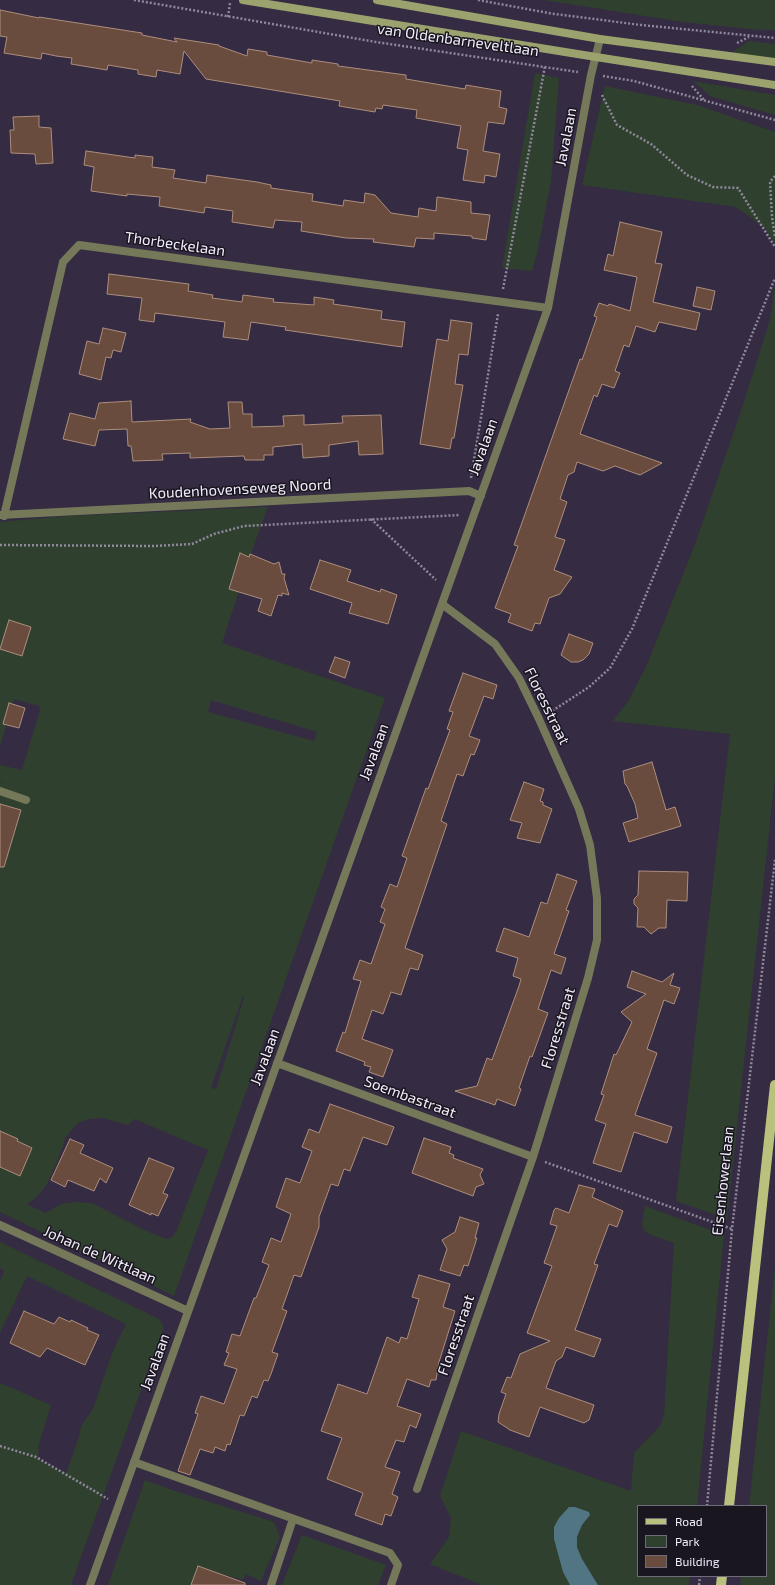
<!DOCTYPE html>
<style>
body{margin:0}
#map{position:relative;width:775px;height:1585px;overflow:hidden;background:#352b42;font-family:"Exo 2",sans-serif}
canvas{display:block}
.legend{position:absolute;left:637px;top:1505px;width:130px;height:72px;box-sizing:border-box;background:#1a1620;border:1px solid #706b78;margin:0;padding:5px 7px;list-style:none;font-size:12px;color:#f2ebfb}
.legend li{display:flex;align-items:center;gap:8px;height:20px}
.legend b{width:20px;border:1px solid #706b78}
</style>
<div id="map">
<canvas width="775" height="1585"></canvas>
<ul class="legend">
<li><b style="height:5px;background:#bac17d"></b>Road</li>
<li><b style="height:11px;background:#2f412e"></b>Park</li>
<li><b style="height:11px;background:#694c3d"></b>Building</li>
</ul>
</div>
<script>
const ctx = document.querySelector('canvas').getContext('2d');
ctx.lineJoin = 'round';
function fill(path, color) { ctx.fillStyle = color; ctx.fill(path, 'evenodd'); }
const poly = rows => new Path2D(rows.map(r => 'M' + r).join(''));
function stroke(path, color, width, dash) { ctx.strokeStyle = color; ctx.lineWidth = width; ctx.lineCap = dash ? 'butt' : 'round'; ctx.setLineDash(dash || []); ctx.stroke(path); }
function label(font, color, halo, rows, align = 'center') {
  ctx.font = font + ' "Exo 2",sans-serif'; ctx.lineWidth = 3; ctx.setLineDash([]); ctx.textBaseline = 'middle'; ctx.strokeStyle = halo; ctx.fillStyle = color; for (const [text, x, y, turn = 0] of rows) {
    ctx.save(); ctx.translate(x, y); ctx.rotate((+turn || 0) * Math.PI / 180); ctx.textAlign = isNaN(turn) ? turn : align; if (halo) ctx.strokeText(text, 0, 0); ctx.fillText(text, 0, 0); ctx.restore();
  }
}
const green = poly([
 [544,0,775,0,775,30,759,30,683,22],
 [749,41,775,44,775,58,731,53],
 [535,73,559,78,551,181,537,254,532,271,502,268],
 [693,81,775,95,775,115,710,96],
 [605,86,697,105,775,132,775,776,727,1219,676,1201,730,734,613,721,629,700,646,667,694,547,740,414,770,320,775,284,775,244,765,228,736,207,582,185],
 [268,507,255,542,222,643,385,698,174,1296,0,1212,0,782,5,783,0,781,0,765,22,770,40,710,39,706,14,699,0,747,0,522,67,516],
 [211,700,317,732,314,741,208,712],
 [243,996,244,998,216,1089,211,1088],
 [103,1118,128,1125,134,1119,208,1150,176,1232,171,1238,166,1239,144,1230,92,1203,74,1202,62,1204,45,1213,27,1204,37,1197,46,1186,56,1165,66,1137,73,1128,80,1122,89,1119],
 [645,1206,724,1235,697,1506,638,1506,638,1576,690,1576,689,1585,598,1585,582,1559,577,1547,577,1537,582,1525,590,1515,575,1507,563,1572,570,1585,482,1585,430,1564,449,1537,451,1518,440,1496,461,1431,631,1491,634,1453,660,1426,664,1416,674,1243,649,1234,644,1230,642,1224],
 [0,1242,159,1319,163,1325,163,1329,71,1585,0,1585,0,1383,51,1405,39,1444,38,1457,41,1461,66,1473,79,1437,81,1426,93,1409,113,1351,126,1324,27,1276,0,1333,0,1281,4,1271,0,1268],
 [775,1268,775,1585,740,1585,741,1576,766,1576,766,1506,749,1506],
 [145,1480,172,1490,274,1522,280,1537,261,1581,246,1574,243,1580,201,1568,194,1585,108,1585],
 [302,1535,386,1565,378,1585,282,1585]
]);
const water = poly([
 [569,1507,575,1507,589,1512,590,1515,582,1525,577,1537,577,1547,582,1559,598,1585,570,1585,563,1572,554,1539,554,1527,559,1518]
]);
const building = poly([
 [0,10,39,18,39,17,142,33,142,35,177,42,174,38,219,45,219,46,247,56,248,49,267,52,267,55,312,63,312,60,338,64,338,66,406,75,406,79,465,89,466,85,501,91,499,107,507,109,504,124,488,122,483,151,500,154,496,177,485,175,484,183,463,180,468,150,457,148,461,126,416,118,417,110,383,105,382,109,376,108,375,112,339,106,340,101,206,79,184,51,180,74,157,70,156,77,138,74,138,70,108,65,107,70,71,64,72,58,56,56,42,53,41,59,4,53,7,37,0,36,0,10],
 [39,116,39,127,51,128,53,163,36,164,35,154,11,153,10,130,14,130,13,117,39,116],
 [86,151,135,158,135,155,153,157,152,167,175,170,173,178,206,183,207,175,257,182,271,185,271,188,313,194,312,201,343,206,344,200,364,203,365,193,375,195,391,213,418,217,419,208,436,211,437,197,471,202,471,213,490,215,486,240,472,238,472,236,434,233,434,239,416,238,414,247,373,242,374,239,346,238,301,231,302,222,275,220,273,228,232,222,233,211,205,207,204,213,159,206,160,197,127,194,127,196,91,191,94,167,84,165,86,151],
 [620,222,662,232,655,263,662,264,653,302,700,313,696,330,659,322,655,332,636,326,629,347,624,345,615,371,620,373,614,388,602,384,597,397,594,395,580,434,662,463,640,475,615,466,603,471,577,462,574,472,568,475,560,499,567,502,555,537,565,540,554,570,572,577,560,594,549,598,540,624,535,623,532,631,508,622,511,614,495,608,518,546,514,545,580,359,582,360,597,317,594,316,599,303,608,306,609,304,630,311,637,277,604,270,608,254,613,256,620,222],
 [109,274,189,284,188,291,213,295,212,298,242,302,243,295,274,299,273,302,314,305,314,297,334,300,333,304,382,311,381,319,405,322,402,347,285,330,286,327,251,322,248,340,223,337,225,322,155,313,154,322,139,320,142,298,107,294,109,274],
 [697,287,715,291,711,310,693,306,697,287],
 [451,320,472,323,468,355,459,354,455,384,463,385,454,438,452,438,450,449,420,444,437,339,448,341,451,320],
 [103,328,126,333,121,352,113,350,111,358,106,357,101,380,79,374,87,341,99,344,103,328],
 [131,401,132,422,191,419,190,422,210,429,230,428,228,402,242,402,243,414,252,414,252,427,284,426,283,416,304,415,304,425,343,423,342,416,381,415,383,454,359,455,358,441,329,445,329,456,303,458,302,444,273,447,273,455,264,455,264,460,245,460,244,456,190,458,190,453,162,454,163,460,133,461,131,446,128,446,127,429,99,430,95,446,63,439,70,413,95,419,99,403,131,401],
 [240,553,249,557,250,554,274,564,279,562,282,574,285,574,284,578,289,595,282,593,282,596,278,595,271,616,258,611,262,599,229,589,240,553],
 [320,560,351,570,347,581,380,592,381,589,397,595,388,624,349,613,352,603,310,589,320,560],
 [9,620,31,627,22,656,0,649,9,620],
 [569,634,593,643,589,654,583,660,578,662,571,662,561,655,569,634],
 [335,657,350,662,345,678,329,672,335,657],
 [463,673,497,685,493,699,484,696,469,736,480,740,474,755,471,754,463,776,457,774,441,821,447,824,405,948,423,955,418,970,410,968,401,995,391,992,383,1014,372,1010,362,1039,393,1050,383,1077,369,1072,371,1067,364,1065,365,1062,336,1051,343,1032,345,1033,361,981,353,979,360,960,371,964,385,924,380,922,385,909,381,907,390,884,397,887,407,858,402,856,426,788,428,789,450,730,447,729,453,712,449,711,463,673],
 [9,703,25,708,19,728,3,724,9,703],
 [652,762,666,810,675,807,681,826,629,842,623,823,638,818,635,804,627,786,625,784,623,771,652,762],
 [524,782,544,789,540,801,543,802,543,805,552,809,540,843,517,838,522,823,510,820,524,782],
 [0,804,21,810,4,867,0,867,0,804],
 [639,871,688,872,687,901,667,900,666,928,659,928,651,934,644,927,637,927,638,908,634,904,634,899,638,895,639,871],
 [557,874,577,881,566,910,569,911,554,954,566,958,561,974,551,970,538,1009,548,1013,532,1057,530,1056,519,1088,521,1089,515,1106,497,1099,495,1105,455,1091,477,1086,487,1058,492,1060,519,986,521,979,513,976,518,958,496,951,504,928,529,937,541,902,547,904,557,874],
 [632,971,662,982,674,973,670,985,680,988,674,1004,664,1000,647,1049,657,1053,635,1115,672,1127,667,1143,634,1132,621,1172,593,1163,606,1124,595,1120,604,1095,601,1094,614,1054,616,1055,632,1022,621,1012,646,994,627,987,632,971],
 [330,1104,394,1127,387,1145,363,1137,350,1171,344,1169,338,1186,331,1184,319,1217,319,1227,301,1277,294,1275,282,1309,287,1311,272,1352,278,1354,271,1374,268,1381,264,1380,257,1398,252,1396,244,1416,240,1415,230,1445,227,1444,225,1451,215,1447,213,1453,200,1449,190,1475,178,1471,198,1414,195,1413,201,1396,224,1404,237,1369,224,1365,229,1353,226,1352,232,1334,240,1336,254,1298,256,1298,269,1265,262,1262,271,1238,281,1242,291,1214,276,1207,286,1178,300,1183,312,1151,302,1147,309,1129,319,1133,330,1104],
 [0,1131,18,1139,17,1141,32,1148,20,1176,0,1167,0,1131],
 [424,1138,451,1147,449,1153,454,1155,453,1158,483,1169,480,1175,484,1184,476,1187,473,1196,412,1173,424,1138],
 [70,1139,84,1145,80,1153,113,1168,106,1183,100,1178,94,1191,68,1180,65,1187,51,1180,70,1139],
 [149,1158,174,1168,163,1193,168,1195,158,1216,151,1213,151,1215,129,1205,149,1158],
 [579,1185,595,1189,592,1197,623,1211,617,1227,609,1224,594,1264,598,1265,575,1330,601,1339,594,1357,566,1347,562,1357,556,1361,546,1388,594,1405,589,1420,584,1423,540,1407,529,1437,510,1430,498,1422,499,1414,506,1394,501,1392,507,1377,511,1378,520,1354,550,1341,527,1333,552,1266,544,1263,557,1226,550,1224,554,1210,556,1208,569,1213,579,1185],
 [460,1217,479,1223,475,1238,477,1238,468,1266,464,1265,460,1276,440,1270,447,1249,442,1240,455,1232,460,1217],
 [419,1275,450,1284,443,1307,455,1311,439,1362,436,1380,431,1380,429,1387,407,1379,397,1406,421,1414,416,1428,410,1425,404,1442,396,1440,385,1467,400,1472,392,1494,398,1497,395,1505,391,1516,385,1514,382,1525,355,1515,363,1493,327,1479,342,1438,321,1431,338,1384,367,1394,387,1337,399,1343,401,1337,407,1339,419,1299,412,1297,419,1275],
 [24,1311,54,1324,59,1317,70,1322,71,1320,88,1328,87,1330,99,1335,85,1365,47,1348,40,1357,10,1343,24,1311],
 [198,1566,245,1583,245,1585,191,1585,198,1566]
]);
const path = poly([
 [134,0,376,42,578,72],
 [478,0,554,14,641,25,775,38],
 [228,17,230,3],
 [737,43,749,37],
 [603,76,634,81,775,120],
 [692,86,704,100],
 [602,95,617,125,651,144,687,175,713,187,738,188,775,247],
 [775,176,770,182,772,217,775,237],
 [503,289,545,66],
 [471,478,498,314],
 [371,519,436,580],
 [0,545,155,546,192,544,214,534,244,526,460,515],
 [549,713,589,687,610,668,632,629,775,278],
 [545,1162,732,1229],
 [0,1446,36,1457,108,1499],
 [707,1506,732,1229,775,860],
 [699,1585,700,1576]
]);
const service = poly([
 [0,791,26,800],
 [134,1462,390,1553,398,1565,391,1585],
 [271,1585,293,1519]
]);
const minor = poly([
 [0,515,469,491,481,496],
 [4,516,63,262,79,245,548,308],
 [277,1063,533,1157],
 [0,1225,188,1311],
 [417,1489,533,1157,588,978,597,940,597,898,590,845,579,809,539,719,519,678,495,644,442,604],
 [90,1585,548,308,591,75,600,39]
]);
const secondary = poly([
 [243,0,596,57,775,85],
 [377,0,600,39,775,62]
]);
const primary = poly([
 [729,1506,775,1085],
 [721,1585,722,1576]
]);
const streetNames = [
 ["van Oldenbarneveltlaan",458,40,8],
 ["Javalaan",566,137,-79],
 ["Thorbeckelaan",175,244,8],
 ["Javalaan",483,447,-70],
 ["Koudenhovenseweg Noord",240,489,-3],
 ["Floresstraat",547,706,64],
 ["Javalaan",374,752,-70],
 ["Floresstraat",558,1028,-73],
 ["Javalaan",265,1057,-70],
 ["Soembastraat",410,1097,20],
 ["Eisenhowerlaan",723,1181,-84],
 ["Johan de Wittlaan",100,1255,24],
 ["Floresstraat",456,1335,-71],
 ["Javalaan",155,1362,-70]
];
fill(green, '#2f412e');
fill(water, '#527584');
fill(building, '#694c3d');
stroke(building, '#ac8e7e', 1);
stroke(path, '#90889c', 2.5, [2, 2]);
stroke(service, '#757959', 8);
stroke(minor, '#757959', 8);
stroke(secondary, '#9ca26d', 8);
stroke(primary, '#bac17d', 10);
label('15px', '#f2ebfb', '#1a1620', streetNames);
</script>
